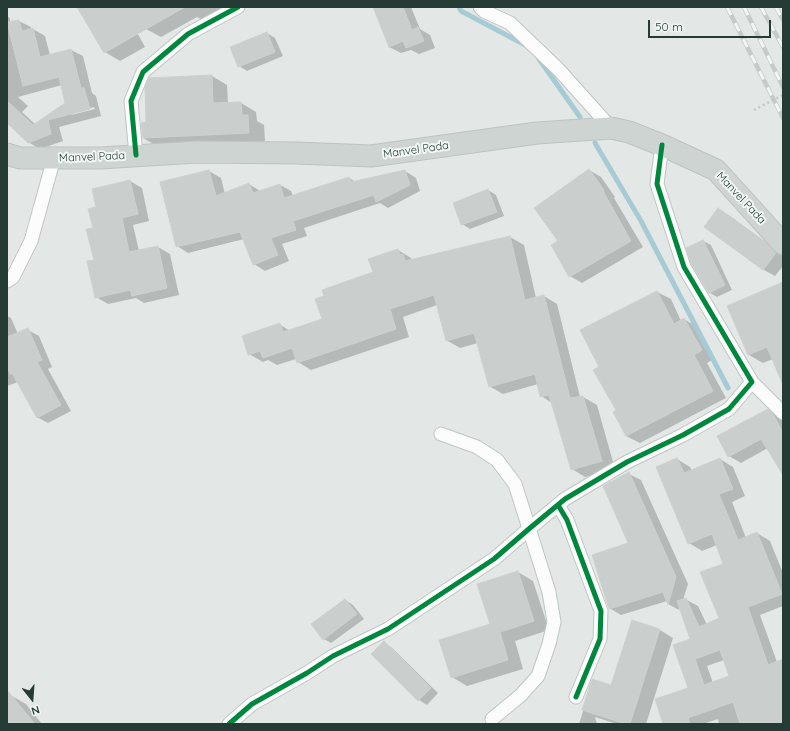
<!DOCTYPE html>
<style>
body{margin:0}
#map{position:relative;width:790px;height:731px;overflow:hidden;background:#e3e8e6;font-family:Quicksand,sans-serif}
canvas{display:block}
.frame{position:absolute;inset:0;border:8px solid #233a35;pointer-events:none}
.north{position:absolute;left:12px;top:679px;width:40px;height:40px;-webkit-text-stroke:3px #f1f7f4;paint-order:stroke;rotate:163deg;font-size:11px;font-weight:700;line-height:16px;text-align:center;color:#233a35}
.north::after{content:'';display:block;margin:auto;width:14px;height:18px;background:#233a35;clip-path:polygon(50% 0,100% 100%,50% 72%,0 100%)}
.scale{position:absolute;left:648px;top:20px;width:123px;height:18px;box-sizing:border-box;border:2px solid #233a35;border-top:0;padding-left:5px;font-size:12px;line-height:14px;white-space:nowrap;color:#233a35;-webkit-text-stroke:3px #f1f7f4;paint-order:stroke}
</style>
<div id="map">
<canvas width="790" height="731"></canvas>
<div class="frame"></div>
<div class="north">N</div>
<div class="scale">50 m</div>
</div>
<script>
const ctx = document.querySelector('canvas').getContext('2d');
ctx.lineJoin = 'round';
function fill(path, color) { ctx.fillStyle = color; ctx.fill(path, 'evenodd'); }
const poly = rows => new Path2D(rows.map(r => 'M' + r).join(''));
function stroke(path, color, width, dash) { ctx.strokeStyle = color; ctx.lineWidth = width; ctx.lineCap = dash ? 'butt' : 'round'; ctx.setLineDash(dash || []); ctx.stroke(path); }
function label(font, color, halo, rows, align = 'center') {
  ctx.font = font + ' Quicksand,sans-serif'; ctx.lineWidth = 4; ctx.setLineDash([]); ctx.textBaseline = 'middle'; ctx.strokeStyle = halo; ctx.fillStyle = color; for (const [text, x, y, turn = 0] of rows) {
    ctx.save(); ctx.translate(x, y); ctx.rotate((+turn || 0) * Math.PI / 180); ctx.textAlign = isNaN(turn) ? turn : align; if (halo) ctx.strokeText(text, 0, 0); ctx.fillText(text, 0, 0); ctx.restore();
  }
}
const shadow = poly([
 [79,7,123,7,145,47,120,61,105,52],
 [137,7,243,7,212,25,197,17,161,37,146,29],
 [375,7,411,7,420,29,430,35,435,48,419,54,411,50,401,53,389,47],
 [7,16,10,18,10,23,19,21,31,27,31,29,33,29,45,36,50,55,71,50,83,56,92,93,96,96,101,116,59,127,63,141,40,149,28,142,7,122],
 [62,85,67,104,36,125,22,112,28,106,18,97],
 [94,107,95,109,71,115,73,112],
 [267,33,275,38,283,56,247,71,239,66],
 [212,76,227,85,228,104,241,103,256,112,257,121,264,125,265,141,159,147,143,138],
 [589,170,601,177,615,197,614,198,643,247,582,283,570,276,559,241],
 [209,171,221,178,225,194,249,184,260,191,280,185,291,191,293,196,349,178,356,182,405,171,416,178,420,191,388,208,380,203,304,228,307,236,282,244,289,261,265,271,254,264,244,239,188,253,177,246,162,183],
 [130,181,142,188,149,221,133,225,139,251,158,247,170,254,179,295,144,303,136,298,108,304,96,297,94,229,97,208],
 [488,190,496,195,504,216,470,229,462,224],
 [718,209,730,216,778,251,783,256,783,266,775,276,764,270,705,227],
 [510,237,524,245,536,298,544,296,557,304,580,397,583,397,597,405,615,469,585,477,572,469,552,403,541,396,538,384,503,394,489,386,478,343,460,348,446,340,437,305,403,317,409,337,311,370,298,362,296,359,277,365,268,360,263,362,249,354,279,324,290,331,323,320,398,250,411,258,412,260],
 [703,241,711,245,732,290,717,297,710,293],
 [783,284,783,381,773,359,763,363,749,355,728,307],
 [657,292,671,299,681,321,684,319,697,327,715,358,707,363,726,398,640,443,626,436,600,367],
 [7,316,11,318,18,334,28,330,39,336,52,367,48,369,71,411,48,423,37,417,18,382,7,386],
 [768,410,783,420,783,473,768,448,741,463,729,456],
 [677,459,690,467,692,471,720,459,733,467,745,496,732,502,746,538,757,533,770,541,783,573,783,606,760,615,777,662,783,661,783,724,719,724,718,719,703,724,664,724,689,689,691,639,680,608,679,610,668,604,667,601,621,615,609,608,630,544,629,474,641,480,688,584,683,600,685,599,698,606,707,625,720,619,725,565,717,545,702,551,689,543],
 [724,660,730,677,713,683,707,666],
 [518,572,533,581,549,630,515,641,523,669,467,686,452,677,491,624],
 [345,600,353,605,364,619,331,643,324,639],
 [660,630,673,638,646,724,617,724,595,717,597,724,579,724,592,683,612,686],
 [384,643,391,647,438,693,427,705,419,700,372,654],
 [10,695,26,704,42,724,7,724,7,698]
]);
const stream = poly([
 [459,7,461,11,529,47],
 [539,59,580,117],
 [595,143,641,221,728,388]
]);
const building = poly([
 [77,7,185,7,104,53,77,7],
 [373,7,403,7,412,30,418,27,424,41,406,48,403,41,389,47,373,7],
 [19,20,22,31,33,28,40,57,71,49,81,88,84,88,90,109,48,120,51,134,28,143,7,123,7,101,33,125,65,103,59,77,23,86,7,22,19,20],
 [267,32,275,52,238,67,230,47,267,32],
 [212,75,213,103,241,102,242,115,248,115,249,133,143,138,141,123,146,122,145,88,149,78,212,75],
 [589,169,604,190,603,191,631,241,569,277,551,245,558,241,534,208,589,169],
 [209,170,216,196,249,183,253,193,280,184,284,198,349,177,351,182,405,170,410,185,376,202,374,195,293,221,296,230,271,238,278,255,253,265,240,232,176,247,160,182,209,170],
 [130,180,138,214,122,218,129,252,158,246,167,288,132,296,130,290,95,298,87,261,94,260,86,229,93,228,88,209,96,207,92,189,130,180],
 [488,189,497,212,461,225,453,203,488,189],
 [718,208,766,243,776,253,763,270,704,227,718,208],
 [510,236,525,300,544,295,570,398,583,396,602,461,571,470,549,395,540,397,535,374,489,387,474,333,446,341,434,295,390,309,396,329,297,363,292,348,263,358,260,351,248,355,242,336,280,323,283,332,322,319,315,299,324,296,322,290,373,272,368,259,398,249,400,255,403,254,405,261,510,236],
 [703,240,725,285,709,293,691,264,686,248,703,240],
 [783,282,783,385,767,347,748,355,727,306,783,282],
 [657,291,674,324,684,318,702,350,694,355,713,391,626,436,613,412,616,410,593,370,599,367,580,330,657,291],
 [28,328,42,360,37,362,61,405,37,418,12,373,10,374,7,366,7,337,28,328],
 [768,409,773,414,783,433,783,475,761,439,728,457,717,436,768,409],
 [677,458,684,473,720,458,733,489,719,494,738,540,757,532,782,594,748,607,768,665,783,659,783,724,740,724,733,702,688,718,690,724,663,724,655,699,688,688,673,645,690,639,677,601,686,598,699,627,719,618,700,572,723,564,712,534,688,544,656,467,677,458],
 [720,650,729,676,704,685,695,659,720,650],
 [629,472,676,577,668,605,663,592,609,609,592,555,628,543,603,486,629,472],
 [518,571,534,621,500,632,508,660,451,678,439,640,490,624,477,584,518,571],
 [345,599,357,614,323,640,311,624,345,599],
 [632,620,660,629,630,724,626,724,582,710,592,679,611,685,632,620],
 [384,641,431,688,418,701,371,654,384,641],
 [7,690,35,724,7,724,7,690]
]);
const minor = poly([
 [480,7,484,11,510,23,559,70,611,128],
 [136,155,131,101,143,72,188,34,238,7],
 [7,281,13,277,31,241,54,158],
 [752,382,783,413],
 [441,434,477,447,497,460,515,484,549,592,554,622,549,644,538,676,521,695,492,719],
 [558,505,567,520,601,611,600,639,576,697],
 [229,724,252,704,307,673,333,656,388,629,494,559,530,528,565,499,627,462,683,435,729,409,752,382,684,267,657,184,662,145]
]);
const primary = poly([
 [7,154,20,158,101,158,197,152,296,153,371,156,537,133,611,128,629,132,662,145,716,170,783,244]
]);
const rail = poly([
 [727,7,783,118],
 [744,7,783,87],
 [761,7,783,47],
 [776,7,783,20]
]);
const pathBridge = poly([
 [754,110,783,95]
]);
const cycleway = poly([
 [136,155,131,101,143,72,188,34,238,7],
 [558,505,567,520,601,611,600,639,576,697],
 [229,724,252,704,307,673,333,656,388,629,494,559,530,528,565,499,627,462,683,435,729,409,752,382,684,267,657,184,662,145]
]);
const streetNames = [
 ["Manvel Pada",416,150,-8],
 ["Manvel Pada",92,157,-2],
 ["Manvel Pada",741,198,47]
];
fill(shadow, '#0003');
stroke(stream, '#a7cbd4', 5);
fill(building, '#cacfcd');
stroke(building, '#ccd1cf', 1);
stroke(minor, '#c0c5c3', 15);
stroke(primary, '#bcc4c2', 23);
stroke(minor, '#fbfcfb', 13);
stroke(primary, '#ced4d2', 21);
stroke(rail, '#c6cac9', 4.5);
stroke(rail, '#f1f7f4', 3, [9]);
stroke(pathBridge, '#c0c8c6', 2.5, [2, 3]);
stroke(cycleway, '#00873e', 5);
label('11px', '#233a35', '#f1f7f4', streetNames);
</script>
